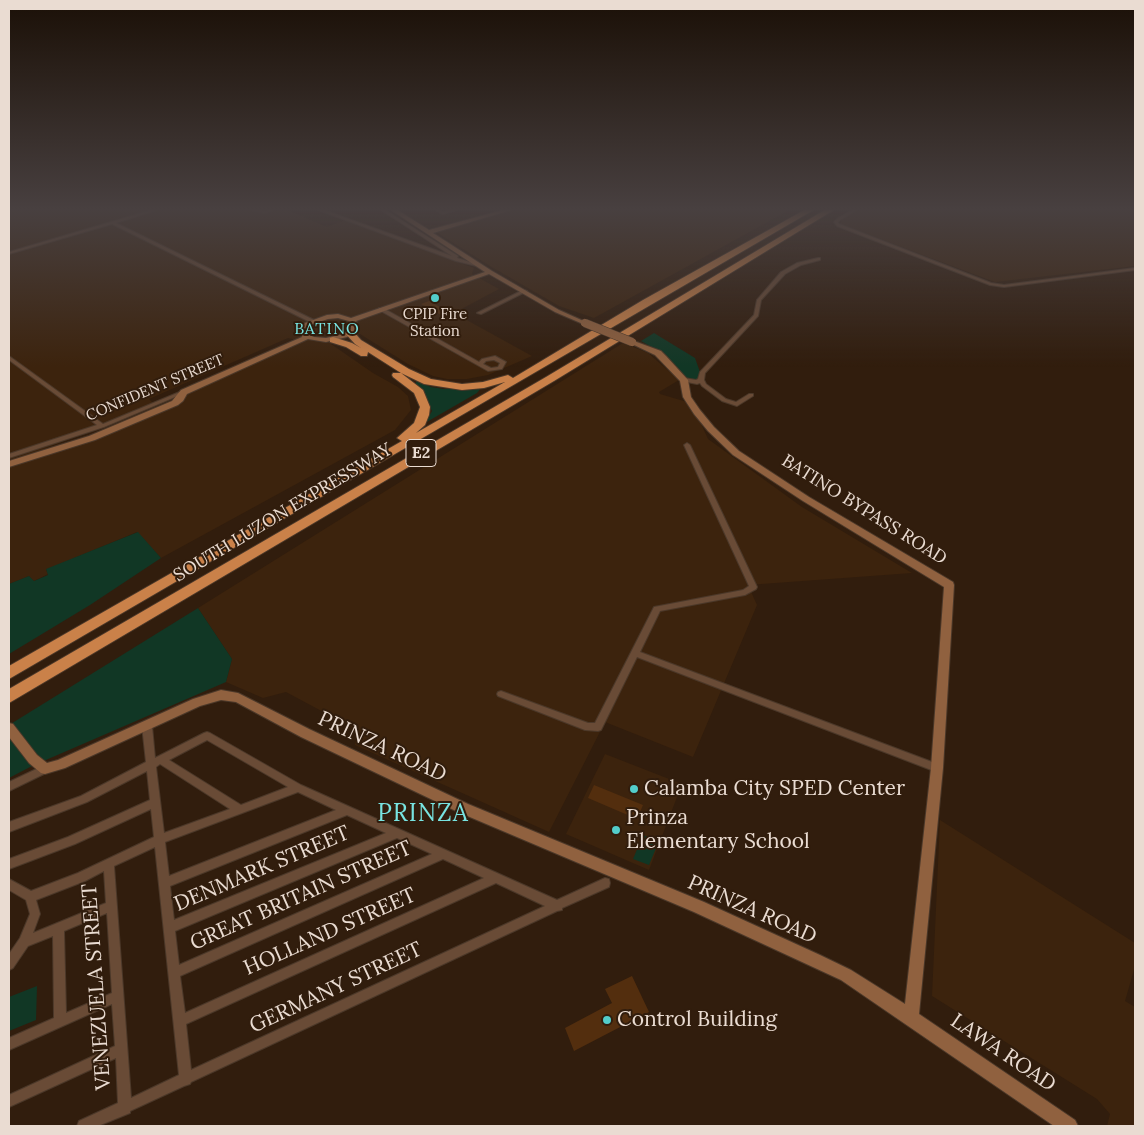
<!DOCTYPE html>
<style>
body{margin:0}
#map{position:relative;width:1144px;height:1135px;overflow:hidden;background:#311d0d;font-family:Lora,serif}
canvas{display:block}
.frame{position:absolute;inset:0;border:10px solid #eadcd2;pointer-events:none}
</style>
<div id="map">
<canvas width="1144" height="1135"></canvas>
<div class="frame"></div>
</div>
<script>
const ctx = document.querySelector('canvas').getContext('2d');
ctx.lineJoin = 'round';
function fill(path, color) { ctx.fillStyle = color; ctx.fill(path, 'evenodd'); }
const poly = rows => new Path2D(rows.map(r => 'M' + r).join(''));
function stroke(path, color, width, dash) { ctx.strokeStyle = color; ctx.lineWidth = width; ctx.lineCap = dash ? 'butt' : 'round'; ctx.setLineDash(dash || []); ctx.stroke(path); }
function label(font, color, halo, rows, align = 'center') {
  ctx.font = font + ' Lora,serif'; ctx.lineWidth = 4; ctx.setLineDash([]); ctx.textBaseline = 'middle'; ctx.strokeStyle = halo; ctx.fillStyle = color; for (const [text, x, y, turn = 0] of rows) {
    ctx.save(); ctx.translate(x, y); ctx.rotate((+turn || 0) * Math.PI / 180); ctx.textAlign = isNaN(turn) ? turn : align; if (halo) ctx.strokeText(text, 0, 0); ctx.fillText(text, 0, 0); ctx.restore();
  }
}
const built = poly([
 [9,208,252,208,269,213,283,208,327,227,345,220,474,268,472,274,499,289,454,313,532,356,488,375,467,379,447,379,433,376,408,364,360,334,331,344,373,373,398,387,408,396,411,410,395,430,161,558,137,532,46,570,48,574,34,581,29,576,9,584,9,465,47,453,194,392,198,385,300,341,288,338,149,399,155,405,41,450,9,460],
 [521,208,793,208,594,318,559,306,490,266,436,232],
 [860,208,1135,208,1135,266,995,282,840,224,842,219],
 [623,343,648,353,679,380,659,392,660,394,687,402,698,417,708,439,802,507,912,573,748,585,757,605,693,757,605,722,549,832,355,745,357,730,286,692,263,698,226,682,232,659,198,608],
 [605,754,682,784,649,870,566,834],
 [940,820,1135,943,1135,966,1125,1001,1135,1007,1135,1126,1107,1126,1110,1114,1097,1099,932,996]
]);
const green = poly([
 [654,333,695,358,704,383,684,382,664,354,641,341],
 [417,381,431,387,444,389,481,388,477,393,425,423,432,411,422,391,415,384],
 [138,532,161,558,90,605,9,654,9,584,29,576,34,581,48,575,46,569],
 [198,608,232,659,226,682,32,766,9,778,9,725],
 [643,835,659,841,649,865,633,859],
 [37,986,36,1020,9,1031,9,997]
]);
const building = poly([
 [429,301,451,313,443,316,421,304],
 [594,785,643,805,637,819,588,798],
 [632,976,649,1012,574,1051,565,1028,612,1003,605,989]
]);
const street = poly([
 [158,208,163,208,116,223,314,320,314,322,310,322,112,224,9,254,9,252,158,208],
 [241,208,248,208,265,211,275,208,280,208,265,213,241,208],
 [313,208,318,208,452,256,378,208,382,208,458,256,457,258,483,266,481,267,456,261,313,208],
 [432,208,436,208,443,212,458,208,463,208,443,214,432,208],
 [856,208,860,208,840,220,838,222,839,224,991,283,1004,285,1135,268,1135,270,1004,287,990,285,837,226,834,222,838,218,856,208],
 [818,258,820,258,820,260,801,265,785,274,761,300,758,316,705,373,704,380,706,384,726,399,736,402,749,394,753,394,753,396,737,406,722,401,702,386,700,383,697,384,682,381,682,379,684,378,696,380,698,379,700,372,754,315,757,300,781,272,797,263,818,258],
 [523,290,527,291,481,314,477,313,523,290],
 [379,308,383,308,479,362,482,359,495,356,506,362,502,369,488,371,379,310,379,308],
 [494,360,500,363,498,367,491,368,483,364,486,361,494,360],
 [9,356,103,424,182,391,184,390,187,392,104,427,9,458,9,454,97,425,9,360,9,356],
 [687,443,690,445,757,587,756,589,745,595,660,611,640,652,940,765,942,768,940,771,937,772,934,771,637,657,601,730,598,731,585,730,498,696,497,694,498,692,501,691,588,723,595,723,654,607,743,590,749,586,684,445,687,443],
 [147,722,150,723,152,726,155,758,204,733,207,732,210,733,301,785,557,900,605,878,609,879,610,883,609,887,562,908,562,910,557,911,191,1082,190,1084,184,1086,130,1111,130,1113,98,1126,77,1126,79,1121,118,1103,116,1058,9,1107,9,1095,115,1046,112,1004,9,1050,9,1038,54,1018,53,936,28,946,13,968,9,970,9,954,20,938,30,914,26,900,9,890,9,879,31,891,78,873,154,837,151,809,75,844,9,869,9,859,68,837,150,800,147,771,87,802,9,832,9,822,81,796,146,762,142,726,144,723,147,722],
 [207,740,288,787,241,805,169,760,207,740],
 [160,764,230,809,164,833,156,767,160,764],
 [298,792,336,810,169,876,165,842,298,792],
 [347,815,386,833,174,920,170,886,347,815],
 [397,838,432,854,179,965,175,931,397,838],
 [155,847,179,1075,131,1098,114,866,155,847],
 [443,859,484,878,185,1013,180,976,443,859],
 [104,871,106,903,33,933,40,914,36,900,85,881,104,871],
 [496,883,545,906,191,1070,186,1024,496,883],
 [107,913,112,993,66,1013,64,931,107,913],
 [45,765,48,766,50,769,48,772,9,791,9,782,45,765]
]);
const secondary = poly([
 [388,208,394,208,429,230,511,208,518,208,433,233,492,271,559,310,588,323,583,324,555,312,489,274,356,321,357,323,357,330,347,337,326,342,308,339,187,394,183,401,178,405,95,440,9,467,9,461,89,436,172,401,181,390,302,337,300,331,305,323,327,315,338,314,351,318,485,272,388,208],
 [338,318,349,321,351,323,351,329,343,334,326,338,314,337,307,334,306,331,310,325,328,319,338,318],
 [630,341,634,341,661,351,666,356,688,380,691,397,700,410,714,427,739,451,809,497,953,582,954,585,943,768,919,1014,1075,1120,1078,1126,1054,1126,841,980,694,912,458,812,301,737,236,702,221,700,200,706,65,768,45,774,41,773,29,763,9,737,9,723,13,724,37,755,47,763,58,760,193,699,221,690,238,693,309,729,468,804,704,902,820,955,851,970,905,1004,931,768,944,587,803,501,733,455,708,431,694,414,683,397,680,381,655,355,630,343,630,341]
]);
const highway = poly([
 [808,208,817,208,9,679,9,666,402,441,397,438,414,423,420,407,414,393,393,377,392,375,393,373,401,373,423,390,430,407,429,415,425,425,416,433,505,382,484,388,462,390,424,384,401,373,368,352,367,356,361,356,346,347,330,342,330,338,333,337,352,343,361,348,355,344,345,333,350,330,353,331,361,340,409,369,431,379,462,384,483,382,508,375,513,378,643,300,808,208],
 [828,208,837,208,554,381,9,703,9,689,546,377,828,208]
]);
const secondaryBridge = poly([
 [585,323,632,342]
]);
const markers = [
 [435,298,5,"#53cdca"],
 [634,789,5,"#53cdca"],
 [616,830,5,"#53cdca"],
 [607,1020,5,"#53cdca"]
];
const farPoinames = [
 ["CPIP Fire",435,315],
 ["Station",435,332]
];
const farStreetnames = [
 ["CONFIDENT STREET",155,388,-23]
];
const farQuarternames = [
 ["BATINO",327,329]
];
const shields = [
 [421,453,30]
];
const shieldNames = [
 ["E2",421,453]
];
const streetNames = [
 ["BATINO BYPASS ROAD",864,510,32],
 ["SOUTH LUZON EXPRESSWAY",283,513,-31]
];
const nearStreetnames = [
 ["PRINZA ROAD",382,747,25],
 ["DENMARK STREET",262,869,-23],
 ["GREAT BRITAIN STREET",301,896,-24],
 ["PRINZA ROAD",752,910,24],
 ["HOLLAND STREET",330,932,-24],
 ["VENEZUELA STREET",97,987,-94],
 ["GERMANY STREET",336,988,-25],
 ["LAWA ROAD",1003,1053,34]
];
const nearPoinames = [
 ["Calamba City SPED Center",644,789],
 ["Prinza",626,818],
 ["Elementary School",626,842],
 ["Control Building",617,1020]
];
const nearQuarternames = [
 ["PRINZA",423,814]
];
fill(built, '#3c230d');
fill(green, '#113725');
fill(building, '#532e0e');
stroke(street, '#4b3829', 2);
stroke(secondary, '#4b3829', 2);
stroke(highway, '#4b3829', 2);
fill(street, '#694b36');
fill(secondary, '#90613f');
fill(highway, '#ca8149');
stroke(secondaryBridge, '#4b3829', 9, []);
stroke(secondaryBridge, '#90613f', 8);
const sky = ctx.createLinearGradient(0, 0, 0, 367);
sky.addColorStop(0, '#1b1007');
sky.addColorStop(0.57, '#484040');
sky.addColorStop(1, '#48404000');
ctx.fillStyle = sky;
ctx.fillRect(0, 0, 1144, 367);
for (const [x, y, r, color] of markers) { const dot = new Path2D(); dot.arc(x, y, r, 0, 2 * Math.PI); ctx.fillStyle = color; ctx.fill(dot); stroke(dot, '#311d0d', 2); }
label('15px', '#eadcd2', '#311d0d', farPoinames);
label('15px', '#eadcd2', '#311d0d', farStreetnames);
ctx.letterSpacing = '1px';
label('16px', '#78e4e1', '#311d0d', farQuarternames);
ctx.letterSpacing = '0px';
for (const [x, y, w] of shields) { const box = new Path2D(); box.roundRect(x - w / 2, y - 13.5, w, 27, 4); ctx.fillStyle = '#311d0d'; ctx.fill(box); stroke(box, '#eadcd2', 1); }
label('bold 16px', '#eadcd2', null, shieldNames);
label('18px', '#eadcd2', '#311d0d', streetNames);
label('21px', '#eadcd2', '#311d0d', nearStreetnames);
label('21px', '#eadcd2', '#311d0d', nearPoinames, 'left');
ctx.letterSpacing = '1px';
label('24px', '#78e4e1', '#311d0d', nearQuarternames);
ctx.letterSpacing = '0px';
</script>
